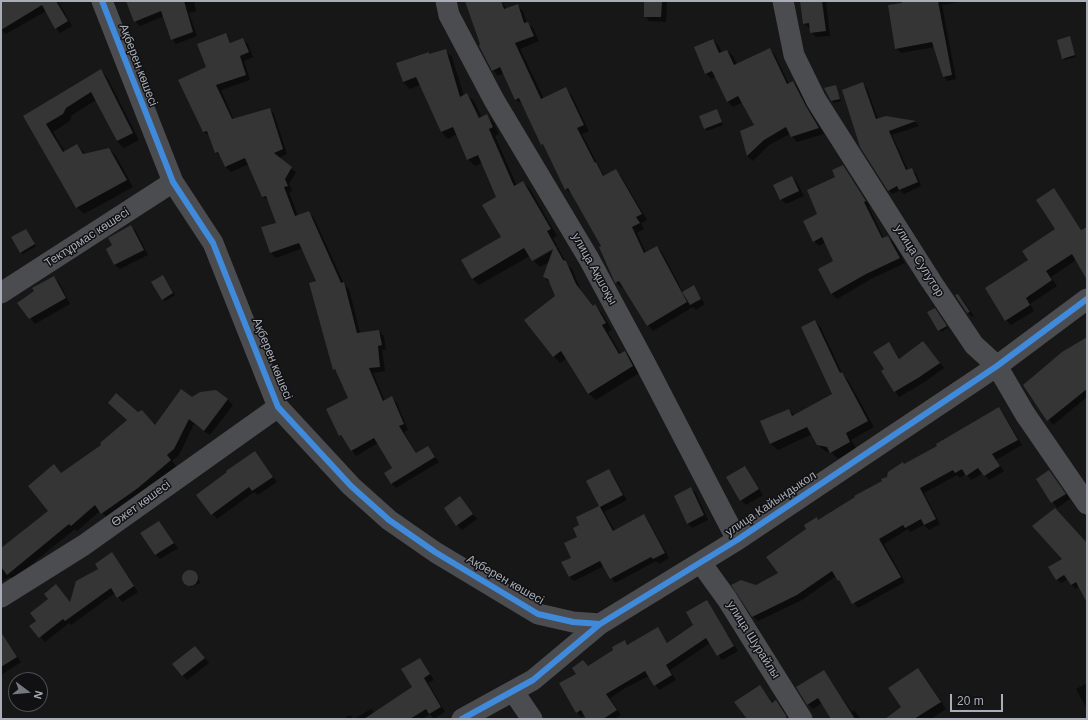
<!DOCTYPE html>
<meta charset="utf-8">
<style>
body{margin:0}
#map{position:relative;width:1088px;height:720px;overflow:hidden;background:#171717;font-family:Arial,sans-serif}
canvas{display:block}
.frame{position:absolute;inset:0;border:2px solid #a8adb8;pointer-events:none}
.north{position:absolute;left:8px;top:672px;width:40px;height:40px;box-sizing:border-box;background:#111113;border:1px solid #4d4f55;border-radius:50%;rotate:106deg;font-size:11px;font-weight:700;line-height:16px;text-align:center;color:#a8adb8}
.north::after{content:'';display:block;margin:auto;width:14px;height:18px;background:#757880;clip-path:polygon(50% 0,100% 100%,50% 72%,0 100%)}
.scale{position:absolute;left:950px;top:694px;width:53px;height:18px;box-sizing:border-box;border:2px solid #a8adb8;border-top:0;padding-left:5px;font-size:12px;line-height:14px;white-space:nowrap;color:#a8adb8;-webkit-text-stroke:3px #111113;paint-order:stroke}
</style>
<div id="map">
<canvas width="1088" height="720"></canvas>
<div class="frame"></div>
<div class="north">N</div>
<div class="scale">20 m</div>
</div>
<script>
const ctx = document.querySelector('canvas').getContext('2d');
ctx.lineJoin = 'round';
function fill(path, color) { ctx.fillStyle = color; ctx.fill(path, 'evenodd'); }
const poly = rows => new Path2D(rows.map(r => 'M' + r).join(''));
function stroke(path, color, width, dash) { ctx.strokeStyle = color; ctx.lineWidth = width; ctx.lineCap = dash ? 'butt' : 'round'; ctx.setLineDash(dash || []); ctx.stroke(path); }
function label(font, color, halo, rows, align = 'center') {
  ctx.font = font + ' Arial,sans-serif'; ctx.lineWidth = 3; ctx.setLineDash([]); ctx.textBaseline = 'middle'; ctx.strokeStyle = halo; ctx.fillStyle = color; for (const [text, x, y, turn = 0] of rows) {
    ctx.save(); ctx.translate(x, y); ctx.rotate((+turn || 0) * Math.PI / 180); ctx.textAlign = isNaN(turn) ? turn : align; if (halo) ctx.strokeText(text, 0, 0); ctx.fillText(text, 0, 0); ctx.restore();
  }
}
const shadow = poly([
 [1,1,58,1,72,26,60,33,56,28,46,11,6,34,1,29],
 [127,1,194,1,196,11,189,13,197,36,176,44,172,39,164,16,140,26,135,21],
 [467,1,501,1,507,9,518,6,523,11,527,23,533,28,539,41,520,49,544,99,566,89,571,94,589,131,582,134,598,165,605,177,616,170,621,176,647,220,641,223,644,229,637,233,646,253,656,247,662,252,683,292,693,286,705,304,696,310,693,307,653,331,648,325,623,287,622,288,616,282,602,247,572,194,566,189,523,104,516,100,504,73,498,76,493,70,481,44],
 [649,1,667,1,666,22,649,21,645,16],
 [801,1,826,1,830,36,816,37,811,32,811,28,809,28,804,23],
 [903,1,966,1,942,5,956,79,948,81,944,77,935,47,901,53,896,48],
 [226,34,232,44,243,39,248,44,253,57,244,61,250,80,221,90,234,120,269,109,274,114,287,154,279,158,296,172,289,184,292,191,289,192,298,216,309,213,314,218,344,284,349,289,360,333,379,331,384,336,386,350,382,350,385,371,373,373,385,401,392,398,397,403,408,430,404,432,417,454,428,447,439,462,396,488,391,483,393,468,378,443,356,456,340,435,349,399,338,373,334,369,317,281,303,248,276,258,271,253,277,223,269,201,263,197,249,164,231,172,226,167,222,157,216,153,210,136,204,132,179,80,207,67],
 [1070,37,1076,57,1065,60,1063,58],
 [713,40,719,46,722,53,727,51,733,56,737,65,770,49,775,55,789,84,793,82,799,87,811,113,824,134,797,142,790,134,769,145,753,161,747,156,755,125,743,102,733,107,727,101,716,77,711,79,706,73],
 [445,50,452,57,464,96,467,94,474,101,482,118,487,116,494,123,499,134,495,136,517,186,523,182,530,189,557,236,553,238,567,264,572,269,582,292,594,307,595,306,602,313,612,330,608,332,621,354,625,352,632,359,639,373,596,400,589,394,567,358,560,363,554,356,556,297,551,284,544,277,549,262,540,267,534,261,558,247,557,246,533,259,533,261,530,256,479,285,472,278,502,237,497,197,482,163,475,166,468,159,457,134,448,139,441,132,420,85,410,89,403,82,428,53,430,55],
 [100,70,107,77,139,140,124,148,117,141,96,100,72,115,70,121,53,132,65,152,77,145,86,155,109,149,116,156,133,187,84,214,77,207,24,116],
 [863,84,867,88,878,119,886,117,916,122,919,126,892,135,908,170,912,169,916,173,921,186,904,194,900,190,893,194,888,190],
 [836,86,841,101,834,103,832,101],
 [717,110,723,125,707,131,705,129],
 [843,166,870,206,869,207,884,239,888,237,893,242,905,263,871,279,837,299,832,294,819,270,835,261,826,242,819,246,814,241,819,214],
 [792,177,797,182,804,196,786,204,781,199,775,186],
 [1053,189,1082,231,1087,228,1087,274,1076,260,1051,277,1057,286,1030,304,1034,311,1011,325,1006,320,1030,260,1056,229],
 [131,226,136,231,148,255,120,269,115,265,113,246],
 [26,230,36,246,23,254,21,252],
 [54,277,59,282,70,304,35,324,19,303],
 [165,279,175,295,165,301,162,299],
 [957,296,962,299,974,316,972,317,968,313],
 [937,311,948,328,941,332,939,330],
 [815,321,821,328,843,375,848,380,874,427,851,440,856,448,838,459,832,453,825,451,818,445,812,434,778,450,771,444,762,422,789,410,795,416,833,394],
 [1087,337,1087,397,1053,425,1024,385],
 [923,342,944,368,923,383,899,397,882,371,885,369,889,343,900,359],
 [192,399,227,399,233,405,210,435,194,424,179,455,172,461,176,466,143,493,108,519,100,511,77,531,75,529,13,579,10,577,1,581,1,549,49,511,62,474,155,426],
 [999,408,1003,413,1022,445,996,460,1004,471,989,480,983,473,971,480,966,474,960,478,957,475,924,493,940,524,929,530,924,525,910,532,908,529,884,544,905,582,858,608,836,576,802,600,758,621,753,617,733,585,756,586,779,573,817,518,819,520,884,482,905,465,939,446],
 [255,452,277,482,258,495,254,492,217,519,198,495],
 [745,467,749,472,763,495,746,505,741,500],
 [609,470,613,475,627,500,604,512,615,531,644,515,648,520,669,558,659,564,656,561,615,583,604,566,574,581,570,577,581,525,600,506],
 [1049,472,1070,499,1057,508,1037,479],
 [691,488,696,493,708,520,692,528,687,523],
 [460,498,477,519,462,530,457,525],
 [159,522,178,548,160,559,155,554],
 [1087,544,1087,598,1079,586,1075,589,1068,579,1061,583,1057,579],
 [112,553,138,592,122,602,115,593,71,625,69,623,45,642,31,626,37,621,56,585,71,603],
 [190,571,197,575,200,583,191,587,185,582,184,576,186,572],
 [706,601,738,651,722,660,710,643,670,670,676,680,659,690,649,676,627,687,610,698,621,715,615,719,588,719,585,715,581,717,577,712,589,667,625,641,629,645,658,629,668,643,695,626],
 [1,633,21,662,1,675],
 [200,652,209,663,187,680,182,675],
 [420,659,434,680,428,683,445,712,434,719,430,714,422,719,343,719,350,715,354,719,371,709,374,713,414,687],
 [918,669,924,676,946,709,931,719,886,719,902,708],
 [824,671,852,712,854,710,861,719,832,719,822,703,813,709,808,704],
 [1087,683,1087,709,1076,689],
 [760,686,773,703,776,701,781,707,789,719,748,719]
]);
const building = poly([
 [1,1,56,1,68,21,55,29,42,5,1,30],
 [126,1,184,1,193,32,171,40,161,11,134,22],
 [465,1,501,1,504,9,518,4,524,23,528,22,534,36,515,43,541,99,566,87,584,125,577,128,595,163,596,162,603,176,616,169,642,214,636,217,640,223,632,227,644,253,657,246,687,302,647,326,619,281,615,283,599,247,601,246,568,188,565,190,543,144,541,145,519,98,515,100,500,67,492,71,479,46,480,44],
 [648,1,662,1,661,17,644,17,644,2],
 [800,1,822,1,826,31,810,33,809,23,803,24],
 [902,1,938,1,952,75,943,77,932,42,895,49,888,5,902,3],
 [226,33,230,43,243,38,249,52,240,56,246,75,216,85,232,119,270,108,283,149,274,153,292,167,285,179,288,186,284,187,295,216,309,211,341,283,344,282,357,333,379,330,382,345,378,346,380,367,369,368,383,401,392,396,404,424,399,426,416,453,428,446,435,457,391,484,384,473,392,468,374,438,351,451,341,435,339,436,326,409,348,398,335,369,333,370,309,283,316,281,299,243,270,253,261,227,276,223,266,196,262,197,245,158,225,167,218,152,215,153,207,131,203,132,178,80,206,67,197,44],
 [1070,36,1075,55,1062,59,1057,40],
 [713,39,719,53,727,50,734,65,770,48,787,84,793,81,806,106,819,128,791,137,786,127,764,140,747,156,740,131,754,125,738,96,727,102,712,71,705,74,694,47],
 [446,49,460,97,467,93,479,118,487,114,493,127,489,129,514,186,523,181,551,229,547,231,563,260,566,261,576,284,593,306,595,304,606,323,602,325,619,354,625,351,633,366,588,394,561,351,553,357,524,320,555,296,548,279,543,277,553,249,532,261,524,248,472,279,461,260,501,237,482,205,496,197,478,155,467,160,453,127,441,132,416,77,403,82,396,63,429,52,429,54],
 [101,69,133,133,117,141,91,92,66,108,63,114,46,124,63,152,77,144,83,154,109,148,127,180,76,208,23,116],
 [863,82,876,119,886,116,916,121,889,131,906,170,912,168,918,182,899,190,897,186,888,191,860,147,842,90],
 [836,85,840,99,831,101,824,88],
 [717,109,722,122,704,129,699,116],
 [843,165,866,201,864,202,882,238,888,236,900,258,866,274,831,294,818,269,833,261,822,237,813,242,803,221,817,214,807,190,835,177,832,170],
 [792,176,799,191,780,200,773,185],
 [1054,188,1081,230,1087,227,1087,280,1072,254,1046,271,1052,280,1026,298,1030,305,1005,321,985,288,1028,260,1022,251,1055,229,1036,200],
 [131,225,144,250,114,265,106,249,112,245,108,238],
 [26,229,35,244,20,253,11,237],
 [163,275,173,293,162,300,151,282],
 [54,276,66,298,29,319,17,303,34,291,32,288],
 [694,285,701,299,690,305,682,292],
 [958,294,970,312,967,313,955,295],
 [935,308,947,326,938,331,927,312],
 [815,320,840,373,842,372,868,421,846,433,850,442,830,453,827,447,817,445,807,427,770,444,760,421,789,409,792,416,832,394,801,327],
 [1087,337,1087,389,1047,421,1023,385,1062,352],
 [923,341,940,363,918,378,894,392,881,371,884,369,873,352,889,342,899,359],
 [181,389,192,397,200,392,216,390,228,399,204,431,189,419,174,449,167,455,171,460,138,488,101,514,95,505,71,526,69,524,7,575,1,567,1,548,48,511,28,486,54,464,61,473,101,445,100,443,127,420,108,403,116,393,138,412,142,410,155,425],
 [999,407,1018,440,992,454,1000,466,984,476,978,468,966,476,962,469,955,473,953,470,920,488,936,519,924,525,921,519,905,528,903,525,879,539,901,577,852,604,839,580,838,581,832,571,797,595,752,617,731,585,741,580,756,585,778,573,766,557,806,529,804,525,817,517,818,520,855,497,854,496,882,481,881,479,887,477,888,472,903,462,904,464,937,446,936,444],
 [255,451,273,477,252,491,249,487,211,515,196,495,227,472,226,471],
 [745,466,759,489,740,501,726,477],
 [609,469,623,495,600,507,613,531,644,514,665,553,653,559,651,557,610,579,600,561,569,577,561,562,571,558,564,543,577,537,573,528,579,525,576,517,599,506,586,481],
 [1049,470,1066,494,1051,503,1036,479],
 [691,487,704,515,687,524,674,496],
 [460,496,473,514,456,526,444,508],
 [1055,508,1087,543,1087,603,1076,582,1071,585,1064,575,1056,580,1048,567,1062,559,1032,526],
 [159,521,174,543,155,555,140,533],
 [112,552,134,586,117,598,111,588,65,621,63,619,39,638,29,626,36,621,30,613,48,599,44,594,56,584,70,602,76,581,98,569,95,564],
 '182 578a8 8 0 1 1 16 0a8 8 0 1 1-16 0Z',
 [707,600,734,646,717,656,706,638,666,665,672,675,654,686,645,671,606,694,617,710,603,719,586,719,581,710,576,713,559,683,576,674,572,668,583,660,588,666,613,650,612,647,625,640,627,645,658,627,667,643,693,625,686,612],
 [1,632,17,657,1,667],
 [195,646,205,658,182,676,172,664],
 [420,658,430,674,424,678,441,707,429,714,426,709,410,719,364,719,412,687,401,669],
 [918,668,941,702,914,719,885,719,901,707,888,688],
 [824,670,855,719,831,719,818,698,807,705,796,687],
 [760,685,772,703,776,700,787,717,784,719,747,719,734,702]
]);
const minor = poly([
 [102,1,173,182,213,243,278,407,351,486,389,520,435,552,538,614,573,622,600,624],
 [446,1,449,15,494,100,589,259,645,363,737,540],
 [783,1,794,55,816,100,931,281,974,345,997,366,1025,414,1087,504],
 [1,293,173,182],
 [701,563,727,599,802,719],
 [1,597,84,545,278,407],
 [513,691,532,719],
 [462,719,533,680,600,624,737,540,997,366,1087,299]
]);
const cycleway = poly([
 [102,1,173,182,213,243,278,407,351,486,389,520,435,552,538,614,573,622,600,624],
 [462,719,533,680,600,624,737,540,997,366,1087,299]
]);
const streetNames = [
 ["Ақберен көшесі",138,65,69],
 ["Тектұрмас көшесі",87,238,-33],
 ["улица Сулутор",919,261,58],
 ["улица Ақшоқы",594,269,61],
 ["Ақберен көшесі",272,359,68],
 ["Өжет көшесі",141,504,-36],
 ["улица Кайындыкол",771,504,-34],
 ["Ақберен көшесі",505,580,30],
 ["улица Шурайлы",753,640,58]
];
fill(shadow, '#0007');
fill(building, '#353536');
stroke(minor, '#4b4c50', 21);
stroke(cycleway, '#408adc', 6);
label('12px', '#a8adb8', '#111113', streetNames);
</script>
